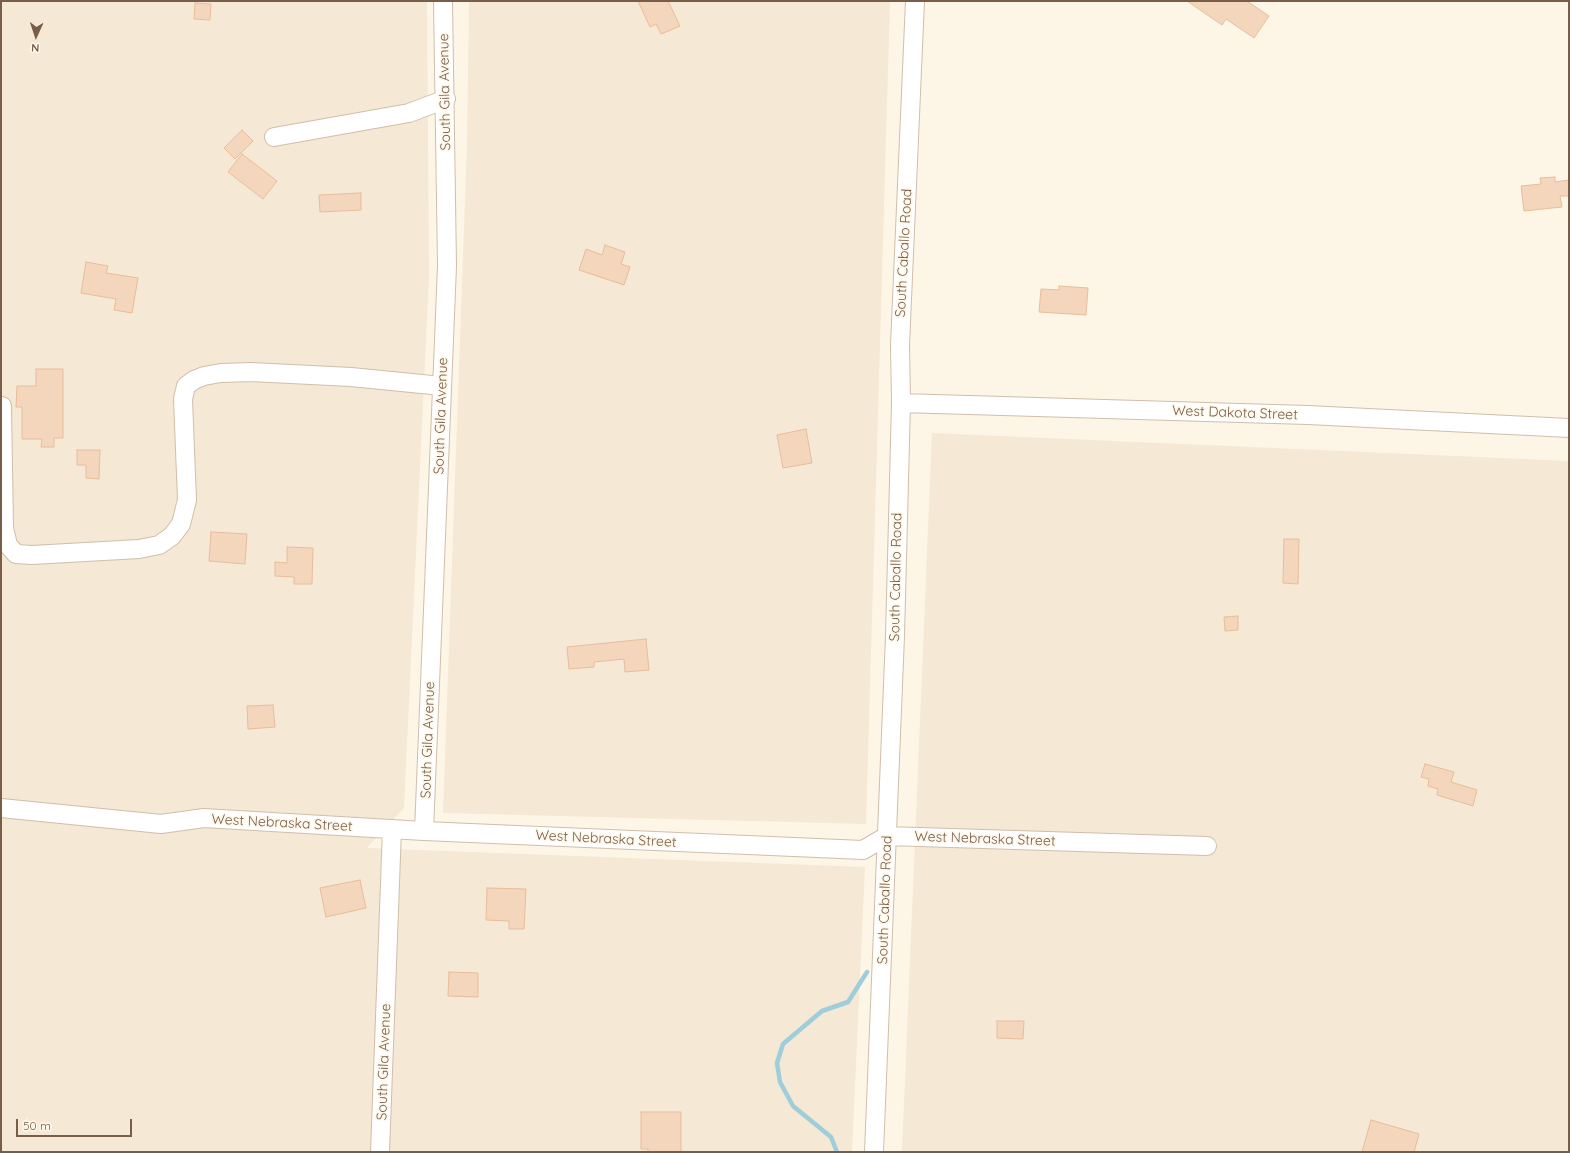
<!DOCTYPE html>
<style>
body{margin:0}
#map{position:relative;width:1570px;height:1153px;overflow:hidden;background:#fdf6e6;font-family:Quicksand,sans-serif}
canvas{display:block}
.frame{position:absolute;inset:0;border:2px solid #785d49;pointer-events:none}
.north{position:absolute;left:16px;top:16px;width:40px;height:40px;-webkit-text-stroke:3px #fff9ed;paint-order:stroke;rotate:183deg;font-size:11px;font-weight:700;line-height:16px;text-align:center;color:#785d49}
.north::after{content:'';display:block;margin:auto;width:14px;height:18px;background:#785d49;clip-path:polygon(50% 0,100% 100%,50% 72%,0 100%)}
.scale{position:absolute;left:16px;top:1119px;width:116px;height:18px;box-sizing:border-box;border:2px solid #785d49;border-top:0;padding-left:5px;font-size:12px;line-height:14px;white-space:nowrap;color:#785d49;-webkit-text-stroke:3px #fff9ed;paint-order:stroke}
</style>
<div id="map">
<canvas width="1570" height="1153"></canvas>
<div class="frame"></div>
<div class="north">N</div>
<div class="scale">50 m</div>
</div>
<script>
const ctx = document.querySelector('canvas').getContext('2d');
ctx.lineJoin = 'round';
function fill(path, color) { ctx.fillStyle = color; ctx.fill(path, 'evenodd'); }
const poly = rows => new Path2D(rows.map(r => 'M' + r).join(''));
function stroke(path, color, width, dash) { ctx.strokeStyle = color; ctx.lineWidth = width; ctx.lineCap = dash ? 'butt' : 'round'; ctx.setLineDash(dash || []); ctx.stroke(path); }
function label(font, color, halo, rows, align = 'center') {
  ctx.font = font + ' Quicksand,sans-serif'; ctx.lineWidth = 3.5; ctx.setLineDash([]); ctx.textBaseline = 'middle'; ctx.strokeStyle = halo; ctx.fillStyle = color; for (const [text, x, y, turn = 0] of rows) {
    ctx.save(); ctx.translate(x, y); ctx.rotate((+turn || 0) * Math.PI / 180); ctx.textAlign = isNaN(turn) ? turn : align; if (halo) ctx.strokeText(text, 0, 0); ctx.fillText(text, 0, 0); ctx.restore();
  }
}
const residential = poly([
 [1,1,427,1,429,276,404,808,367,848,865,867,852,1152,1,1152],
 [469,1,890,1,866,824,443,813,467,145],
 [932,433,1569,461,1569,1152,902,1152]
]);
const stream = poly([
 [837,1152,831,1137,793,1106,780,1082,777,1063,783,1044,822,1011,848,1002,867,972]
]);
const building = poly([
 [638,1,668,1,680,26,661,34,656,24,650,27,638,1],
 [1187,1,1247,1,1269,16,1254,38,1226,19,1222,25,1187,1],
 [195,3,211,4,210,20,194,19,195,3],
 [242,130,253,141,235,159,224,148,242,130],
 [242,154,277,181,263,199,228,172,242,154],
 [1555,177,1555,182,1569,180,1569,196,1560,196,1562,207,1524,211,1521,186,1541,184,1540,178,1555,177],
 [361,193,361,210,320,212,319,195,361,193],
 [605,245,625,252,621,264,630,267,624,285,579,270,586,249,602,255,605,245],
 [86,262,108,266,106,273,138,278,132,313,114,310,116,299,81,293,86,262],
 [1059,286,1088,288,1086,315,1039,312,1041,289,1059,290,1059,286],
 [36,369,63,369,63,438,54,438,54,447,41,447,42,439,22,439,22,407,16,407,17,386,36,386,36,369],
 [806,429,812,463,783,468,777,435,806,429],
 [77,450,100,450,99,479,86,478,86,465,77,465,77,450],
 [211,532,247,534,245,564,209,561,211,532],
 [1284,539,1299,539,1298,584,1283,583,1284,539],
 [287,547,313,548,312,584,294,584,294,577,275,576,275,562,287,563,287,547],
 [1238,616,1238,630,1225,631,1224,617,1238,616],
 [646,639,649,670,625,672,624,659,594,662,594,667,569,669,567,647,646,639],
 [273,705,275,727,248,729,247,706,273,705],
 [1425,764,1454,772,1451,782,1477,790,1473,806,1437,795,1438,789,1428,786,1429,779,1421,777,1425,764],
 [360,880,366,908,326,917,320,888,360,880],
 [487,888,526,889,524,929,509,929,509,921,486,920,487,888],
 [449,972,478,973,478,997,448,996,449,972],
 [997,1021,1024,1021,1023,1039,997,1038,997,1021],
 [641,1112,681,1112,681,1152,648,1152,648,1149,641,1149,641,1112],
 [1371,1120,1419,1134,1414,1152,1362,1152,1371,1120]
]);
const minor = poly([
 [274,137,409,113,446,99],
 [901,403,1308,415,1569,428],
 [2,406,4,528,8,545,16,554,32,555,139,549,159,545,172,536,181,524,187,500,183,399,186,386,194,380,204,376,221,373,251,372,351,377,442,386],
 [1,808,161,824,204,818,424,831,863,850,887,836,1207,846],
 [424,831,447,266,443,1],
 [380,1152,392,829],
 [874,1152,895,636,901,403,900,345,915,1]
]);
const streetNames = [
 ["South Gila Avenue",445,92,-91],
 ["South Caballo Road",904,253,-87],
 ["West Dakota Street",1235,413,2],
 ["South Gila Avenue",441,416,-88],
 ["South Caballo Road",896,577,-89],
 ["South Gila Avenue",428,740,-88],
 ["West Nebraska Street",282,823,3],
 ["West Nebraska Street",606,839,3],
 ["West Nebraska Street",985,839,2],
 ["South Caballo Road",885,900,-88],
 ["South Gila Avenue",384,1062,-88]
];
fill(residential, '#f5e8d4');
stroke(stream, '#9ecedb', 4.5);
fill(building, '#f4d6bc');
stroke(building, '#e8bd9b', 1);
stroke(minor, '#d0beab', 20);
stroke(minor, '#fff', 18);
label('14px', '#785d49', '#fff9ed', streetNames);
</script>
